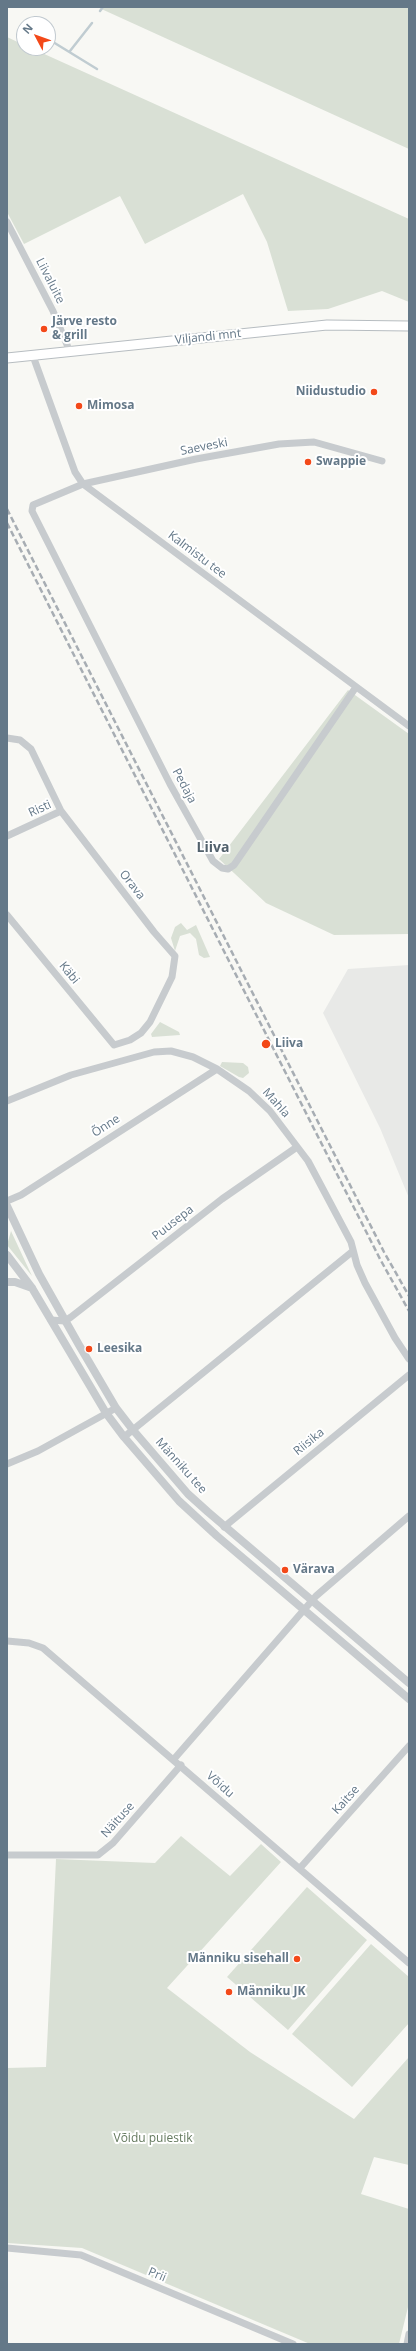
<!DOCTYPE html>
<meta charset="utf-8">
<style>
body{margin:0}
#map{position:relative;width:416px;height:2351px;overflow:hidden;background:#f8f8f4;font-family:"Open Sans",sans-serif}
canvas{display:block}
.frame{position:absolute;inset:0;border:8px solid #647888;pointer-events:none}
.north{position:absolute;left:16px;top:16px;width:40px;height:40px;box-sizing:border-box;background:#fff;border:1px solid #c1c9cf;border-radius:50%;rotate:311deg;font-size:11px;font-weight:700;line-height:16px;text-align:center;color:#647888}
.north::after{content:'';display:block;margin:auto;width:14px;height:18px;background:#f34919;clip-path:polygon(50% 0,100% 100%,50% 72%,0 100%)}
</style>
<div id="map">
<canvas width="416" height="2351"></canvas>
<div class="frame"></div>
<div class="north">N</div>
</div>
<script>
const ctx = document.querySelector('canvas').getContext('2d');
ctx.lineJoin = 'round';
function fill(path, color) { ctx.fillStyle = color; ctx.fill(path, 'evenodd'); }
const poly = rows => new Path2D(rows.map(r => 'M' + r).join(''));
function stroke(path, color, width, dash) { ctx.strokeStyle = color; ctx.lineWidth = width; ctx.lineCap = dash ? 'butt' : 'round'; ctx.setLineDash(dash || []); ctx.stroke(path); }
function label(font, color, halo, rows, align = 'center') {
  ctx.font = font + ' "Open Sans",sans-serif'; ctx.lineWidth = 4; ctx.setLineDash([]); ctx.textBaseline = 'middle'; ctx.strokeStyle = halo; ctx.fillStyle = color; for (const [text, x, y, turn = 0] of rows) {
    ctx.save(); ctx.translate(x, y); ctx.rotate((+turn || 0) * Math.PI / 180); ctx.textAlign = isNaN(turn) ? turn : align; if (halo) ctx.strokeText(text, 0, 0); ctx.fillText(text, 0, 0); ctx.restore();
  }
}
const built = poly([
 [409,965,409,1198,380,1128,323,1013,348,969]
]);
const green = poly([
 [97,7,409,7,409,149],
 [7,37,24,45,24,48,31,48,409,219,409,302,382,291,328,309,288,311,267,242,243,194,145,244,120,196,24,244,7,212],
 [348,690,409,734,409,934,334,935,266,903,219,859],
 [181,923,187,930,196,925,210,957,204,958,199,955,196,939,190,933,180,936,175,951,171,938,175,927],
 [160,1022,179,1032,180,1035,152,1037,151,1034],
 [222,1062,243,1063,248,1067,249,1073,243,1078,239,1077,220,1066],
 [11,1231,32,1276,7,1245],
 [181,1836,230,1876,261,1844,281,1862,167,1988,250,2052,354,2119,409,2057,409,2165,374,2157,361,2194,409,2209,409,2303,399,2344,310,2344,82,2248,7,2243,7,2068,46,2067,56,1859,155,1863],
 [307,1887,367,1940,288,2030,227,1977],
 [371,1944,409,1977,409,2023,352,2087,292,2034]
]);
const stream = poly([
 [100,11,103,7],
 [53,42,97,69],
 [70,51,92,23]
]);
const minor = poly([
 [7,222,53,311,70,352],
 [33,356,75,472,83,484,409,726],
 [356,687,234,865,228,869,222,868,213,861,170,784,32,511,33,505,83,484,196,459,279,444,314,442,382,461],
 [7,738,20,740,31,749,61,811,154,932,175,956,172,977,150,1022,141,1033,130,1040,114,1045,7,915],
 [7,836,61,811],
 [7,1101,71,1075,154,1052,171,1051,193,1057,217,1069,249,1091,270,1111,308,1161,351,1242,357,1265,365,1283,395,1338,409,1359],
 [7,1201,21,1195,217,1069],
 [51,1320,65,1321,71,1317,222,1199,297,1147],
 [124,1437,353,1251],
 [7,1464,38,1451,116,1408],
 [224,1527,409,1375],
 [7,1641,29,1643,43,1648,409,1963],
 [174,1759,316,1596,409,1516],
 [7,1855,98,1855,113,1843,181,1765],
 [300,1868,409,1746],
 [7,2248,81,2255,293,2344],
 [407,2344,409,2334]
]);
const tertiary = poly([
 [7,1206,39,1274,79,1345,116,1408,133,1430,188,1494,208,1512,409,1683],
 [7,1255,32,1288,106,1413,124,1437,179,1501,217,1536,409,1699],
 [7,1282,15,1282,32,1288]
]);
const secondary = poly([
 [7,358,327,325,409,326]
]);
const rail = poly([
 [7,509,384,1252,409,1296],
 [7,523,380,1259,409,1311]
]);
const markers = [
 [44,329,4,"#f34919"],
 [374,392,4,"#f34919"],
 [79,406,4,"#f34919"],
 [308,462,4,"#f34919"],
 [266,1044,5,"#f34919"],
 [89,1349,4,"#f34919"],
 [285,1570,4,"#f34919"],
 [297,1959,4,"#f34919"],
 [229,1992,4,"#f34919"]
];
const streetNames = [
 ["Liivaluite",50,281,63],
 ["Viljandi mnt",208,337,-6],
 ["Saeveski",204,447,-11],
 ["Kalmistu tee",197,555,37],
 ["Pedaja",184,786,62],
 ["Risti",40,809,-25],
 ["Orava",132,885,52],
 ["Käbi",69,973,51],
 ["Mahla",276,1103,48],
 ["Õnne",106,1126,-33],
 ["Puusepa",173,1223,-38],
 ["Riisika",309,1442,-39],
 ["Männiku tee",181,1466,48],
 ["Võidu",220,1785,42],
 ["Kaitse",346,1800,-48],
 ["Näituse",118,1820,-48],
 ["Prii",157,2275,23]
];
const poiNames = [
 ["Järve resto",52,322],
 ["& grill",52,336],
 ["Niidustudio",366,392,"right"],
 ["Mimosa",87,406],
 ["Swappie",316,462],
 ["Liiva",275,1044],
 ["Leesika",97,1349],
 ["Värava",293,1570],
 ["Männiku sisehall",289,1959,"right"],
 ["Männiku JK",237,1992]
];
const parkNames = [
 ["Võidu puiestik",153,2139]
];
const quarterNames = [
 ["Liiva",213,848]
];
fill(built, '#e8e9e7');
fill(green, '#d9e0d5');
stroke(stream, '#c0ccd1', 2.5);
stroke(secondary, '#b7bdc1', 11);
stroke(minor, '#c7cbce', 7);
stroke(tertiary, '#c7cbce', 8);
stroke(secondary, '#fff', 9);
stroke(rail, '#a7adb3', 2.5, [6, 3]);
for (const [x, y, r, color] of markers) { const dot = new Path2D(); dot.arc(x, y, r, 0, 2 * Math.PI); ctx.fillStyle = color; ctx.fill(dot); stroke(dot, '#fff', 1.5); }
label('12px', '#647888', '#fff', streetNames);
label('bold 12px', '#647888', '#fff', poiNames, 'left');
label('12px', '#657a5f', '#fff', parkNames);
label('bold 14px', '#52616c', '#fff', quarterNames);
</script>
